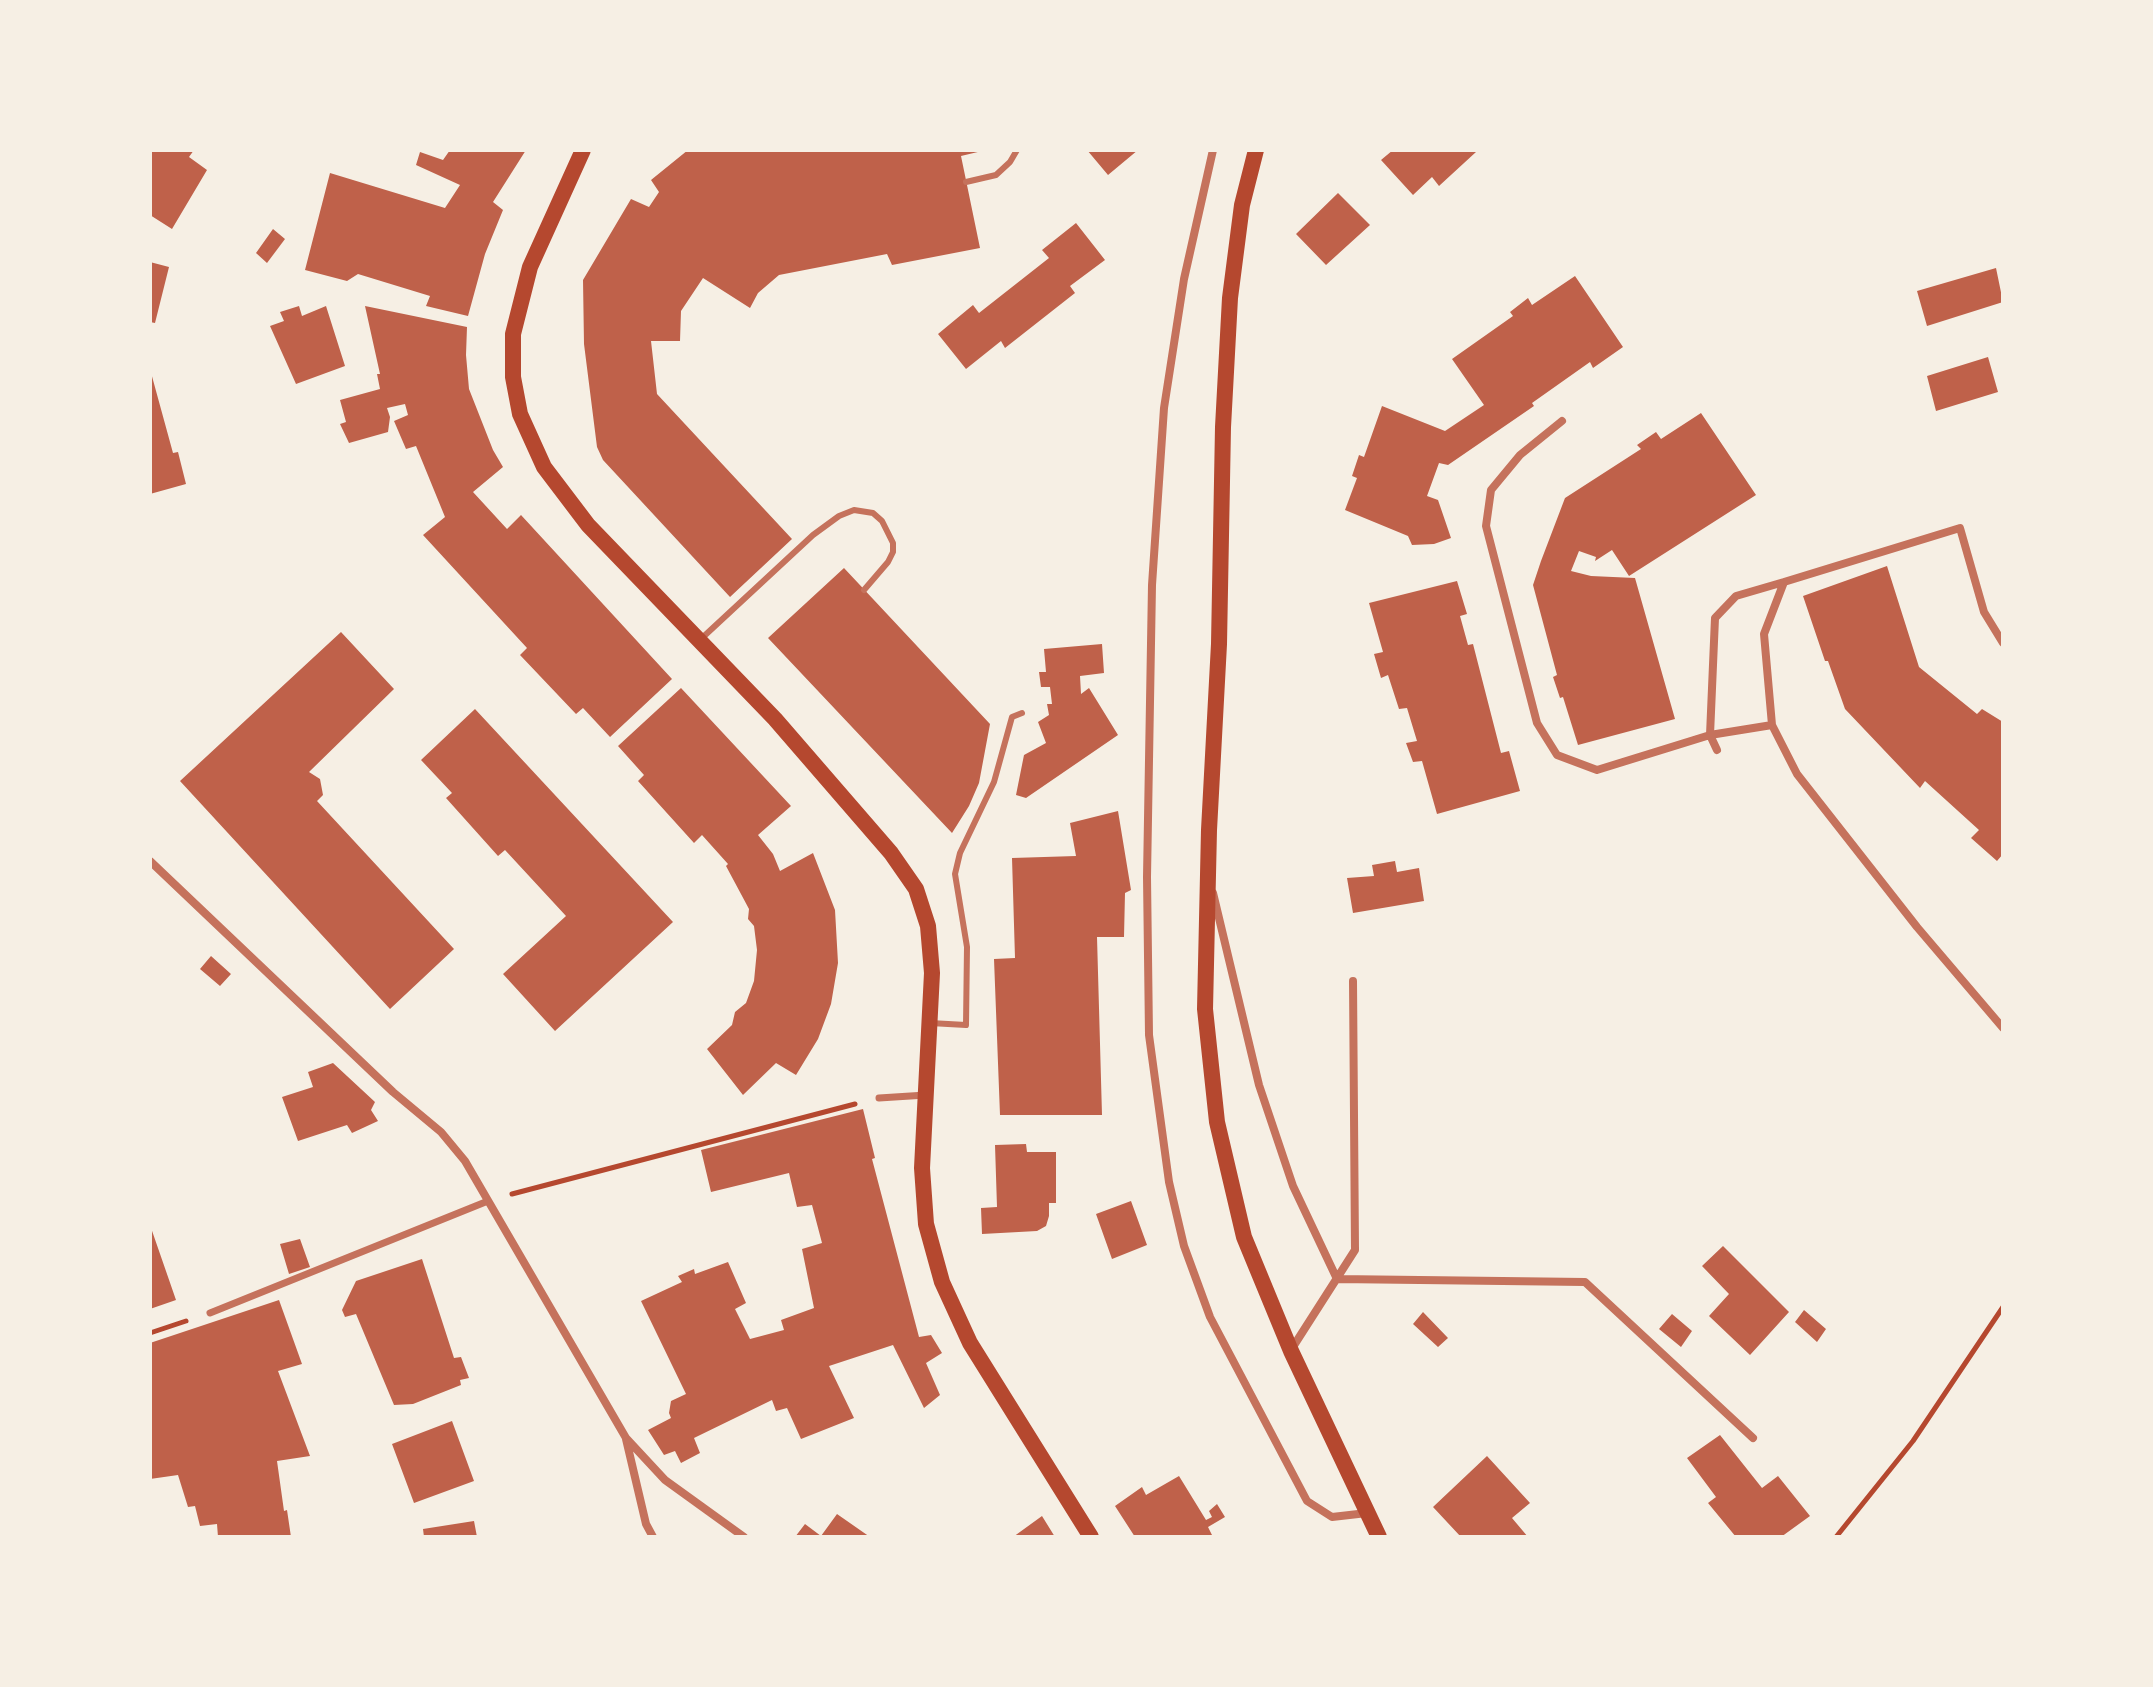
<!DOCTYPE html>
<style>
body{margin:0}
#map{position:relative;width:2153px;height:1687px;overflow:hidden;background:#f6efe4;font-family:"Work Sans",sans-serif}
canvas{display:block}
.frame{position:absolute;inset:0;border:152px solid #f6efe4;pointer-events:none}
</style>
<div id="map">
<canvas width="2153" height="1687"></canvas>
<div class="frame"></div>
</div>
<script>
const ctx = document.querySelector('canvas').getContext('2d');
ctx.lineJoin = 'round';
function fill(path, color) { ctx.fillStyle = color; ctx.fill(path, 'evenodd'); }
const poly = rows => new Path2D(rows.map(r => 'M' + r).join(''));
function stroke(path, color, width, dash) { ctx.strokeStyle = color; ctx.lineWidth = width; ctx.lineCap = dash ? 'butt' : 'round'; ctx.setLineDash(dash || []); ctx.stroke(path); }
const building = poly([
 [150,150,194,150,189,157,207,170,172,229,150,215],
 [450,150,526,150,493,202,503,210,485,254,468,316,426,306,430,296,358,274,347,281,305,270,330,173,445,208,460,185,416,165,420,152,443,160],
 [688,150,982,151,961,156,980,248,892,265,887,254,779,275,758,293,750,308,703,278,681,311,680,341,651,341,657,394,792,539,730,597,603,460,597,447,584,344,583,280,631,199,649,207,659,192,651,180],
 [1087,150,1138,150,1108,175],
 [1393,150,1474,150,1476,152,1439,186,1432,177,1413,195,1381,160],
 [1338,193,1370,225,1326,265,1296,234],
 [1076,223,1105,260,1070,286,1075,293,1005,348,1001,341,966,369,938,334,973,305,979,313,1049,258,1042,250],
 [273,229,285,239,267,263,256,253],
 [150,262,169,267,155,323,150,322],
 [1996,268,2003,302,1927,326,1917,291],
 [1575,276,1623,347,1593,368,1590,362,1532,403,1534,406,1448,465,1439,463,1427,496,1438,500,1451,538,1434,544,1412,545,1408,536,1345,510,1357,478,1352,476,1359,455,1364,457,1382,406,1445,431,1484,405,1452,359,1513,316,1510,312,1528,298,1532,305],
 [299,306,302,316,326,306,345,366,296,384,270,326,284,321,280,312],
 [365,306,467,327,466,355,469,389,493,450,503,467,473,492,507,529,521,515,672,679,610,737,583,708,576,714,520,655,527,648,423,535,445,517,416,446,406,449,394,421,408,415,405,404,387,408,390,417,388,432,349,443,340,424,346,422,340,400,380,389,377,374,380,374],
 [1988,357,1998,392,1936,411,1927,376],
 [150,369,173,453,178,452,186,484,150,494],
 [1701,413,1756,495,1629,576,1612,550,1595,561,1596,557,1579,551,1571,571,1591,576,1635,578,1675,719,1578,745,1563,697,1560,698,1553,677,1557,675,1533,585,1541,561,1565,498,1641,449,1637,445,1656,432,1661,439],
 [1887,566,1919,667,1977,714,1982,709,2003,722,2003,854,1997,861,1971,838,1979,830,1925,781,1920,788,1845,709,1828,661,1825,661,1803,596],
 [844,568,990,724,979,783,969,806,952,833,768,638],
 [1457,581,1467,614,1460,616,1468,645,1473,644,1501,753,1509,751,1520,791,1437,814,1422,761,1413,762,1406,743,1417,741,1407,708,1399,709,1388,675,1381,678,1374,654,1383,652,1369,603],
 [341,632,394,689,309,772,320,779,323,795,317,801,454,949,390,1009,180,781],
 [1102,644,1104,673,1080,676,1081,694,1089,688,1118,735,1026,798,1016,795,1024,755,1046,743,1038,722,1049,715,1047,704,1052,704,1050,687,1041,687,1039,672,1046,672,1044,649],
 [681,688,791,806,758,835,773,854,780,871,813,853,835,910,838,963,831,1004,818,1039,796,1075,776,1063,743,1095,707,1049,732,1025,735,1012,746,1003,754,981,757,950,754,926,748,919,749,909,726,866,728,864,702,835,694,843,638,781,644,775,618,746],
 [475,709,673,922,555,1031,503,974,566,916,505,850,498,856,446,798,452,793,421,760],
 [1118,811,1131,890,1125,893,1124,937,1097,937,1102,1115,1000,1115,994,959,1015,958,1012,858,1076,856,1070,823],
 [1395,861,1397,872,1419,868,1424,901,1353,913,1347,878,1374,876,1372,865],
 [211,956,231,974,220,986,200,969],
 [333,1063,375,1102,371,1110,378,1121,352,1133,347,1125,298,1141,282,1097,313,1087,308,1072],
 [863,1109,875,1158,872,1159,919,1337,931,1335,942,1353,926,1363,940,1395,924,1408,893,1345,829,1366,854,1418,801,1439,787,1408,776,1411,772,1400,694,1438,700,1453,681,1463,675,1451,664,1455,648,1430,671,1418,669,1413,671,1401,686,1394,641,1301,682,1282,678,1276,694,1269,695,1274,728,1262,746,1303,735,1309,750,1339,784,1330,781,1320,814,1308,802,1249,822,1243,812,1205,797,1207,789,1173,711,1192,701,1150],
 [1026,1144,1027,1152,1056,1152,1056,1203,1049,1203,1049,1216,1046,1226,1037,1231,982,1234,981,1208,997,1207,995,1145],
 [1131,1201,1147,1245,1112,1259,1096,1214],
 [150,1225,176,1300,150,1309],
 [300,1239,310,1267,289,1274,280,1244],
 [1723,1246,1789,1312,1750,1355,1709,1316,1729,1294,1702,1266],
 [422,1259,454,1358,461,1357,469,1378,460,1380,461,1385,413,1404,394,1405,356,1314,345,1317,342,1310,356,1281],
 [279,1300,302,1364,278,1371,310,1456,277,1461,284,1511,287,1510,291,1537,218,1537,217,1524,200,1526,195,1506,188,1507,178,1475,150,1479,150,1343],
 [1804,1310,1826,1329,1817,1342,1795,1322],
 [1423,1312,1448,1338,1438,1347,1413,1324],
 [1672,1314,1692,1331,1681,1347,1659,1329],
 [452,1421,474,1481,414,1503,392,1444],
 [1720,1435,1762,1488,1778,1476,1810,1516,1781,1537,1736,1537,1708,1503,1716,1497,1687,1458],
 [1487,1456,1530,1503,1512,1518,1528,1537,1461,1537,1433,1507],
 [1179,1476,1206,1520,1212,1517,1209,1511,1217,1504,1225,1517,1208,1527,1213,1537,1135,1537,1115,1506,1142,1487,1146,1495],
 [837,1514,870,1537,795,1537,805,1524,821,1536],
 [1042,1516,1055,1537,1013,1537],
 [474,1521,477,1537,424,1537,423,1529]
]);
const path = poly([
 [512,1194,855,1104],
 [150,1333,186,1321],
 [1836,1537,1913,1441,2003,1307]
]);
const service = poly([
 [966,182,996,175,1010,162,1017,150],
 [702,638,813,535,839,516,854,510,873,513,882,521,893,543,893,552,888,562,864,590],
 [930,1023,966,1025,967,947,955,874,960,853,994,782,1012,717,1022,713]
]);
const pedestrian = poly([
 [879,1098,926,1095],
 [210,1313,488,1201]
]);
const minor = poly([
 [1213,150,1184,279,1164,408,1152,585,1147,877,1149,1035,1169,1182,1184,1246,1210,1317,1307,1501,1332,1517,1367,1513],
 [1562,421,1520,455,1491,490,1486,526,1537,723,1557,755,1597,770,1710,735,1772,725],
 [2003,643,1984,612,1960,528,1784,582,1764,634,1772,725,1797,774,1917,927,2003,1028],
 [1717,750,1710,735,1715,618,1736,596,1784,582],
 [150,861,393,1092,441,1132,465,1161,626,1438,665,1480,744,1537],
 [1213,893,1259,1085,1293,1186,1337,1279],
 [1337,1279,1585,1282,1753,1438],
 [1291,1350,1355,1250,1353,981],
 [626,1439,646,1524,653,1537]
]);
const secondary = poly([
 [583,150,530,267,513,334,513,377,520,414,544,467,588,525,775,719,891,853,916,889,928,926,932,973,922,1168,926,1224,942,1282,970,1343,1091,1537],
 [1256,150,1242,205,1230,298,1223,427,1219,644,1209,830,1205,1009,1217,1122,1244,1237,1291,1351,1379,1537]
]);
fill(building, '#bf614a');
stroke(path, '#b5482f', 5);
stroke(service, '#c5725c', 6);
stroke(pedestrian, '#c5725c', 7);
stroke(minor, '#c5725c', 8);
stroke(secondary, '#b5482f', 16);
</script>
